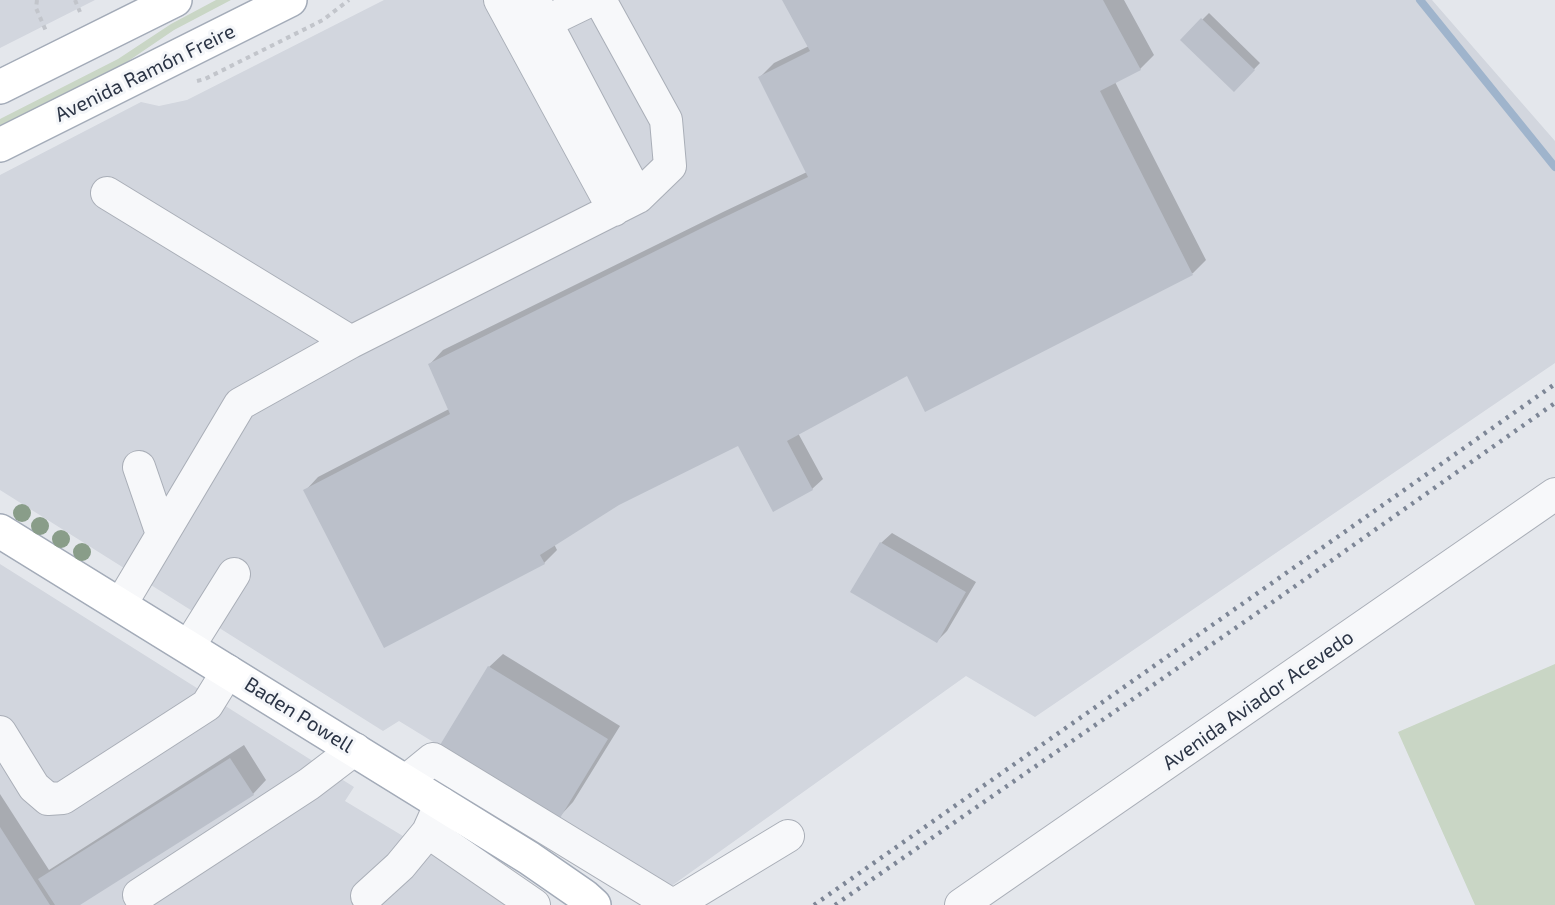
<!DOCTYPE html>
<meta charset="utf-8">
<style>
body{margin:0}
canvas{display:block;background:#e4e7ec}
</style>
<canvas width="1555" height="905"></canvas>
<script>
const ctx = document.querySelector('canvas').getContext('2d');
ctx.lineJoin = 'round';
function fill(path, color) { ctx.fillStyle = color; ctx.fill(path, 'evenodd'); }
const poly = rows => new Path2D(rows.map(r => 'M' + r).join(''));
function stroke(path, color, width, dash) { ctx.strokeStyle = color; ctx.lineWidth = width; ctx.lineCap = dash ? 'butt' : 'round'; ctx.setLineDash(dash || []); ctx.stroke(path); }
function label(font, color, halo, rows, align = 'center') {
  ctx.font = font + ' "Exo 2",sans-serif'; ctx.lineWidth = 6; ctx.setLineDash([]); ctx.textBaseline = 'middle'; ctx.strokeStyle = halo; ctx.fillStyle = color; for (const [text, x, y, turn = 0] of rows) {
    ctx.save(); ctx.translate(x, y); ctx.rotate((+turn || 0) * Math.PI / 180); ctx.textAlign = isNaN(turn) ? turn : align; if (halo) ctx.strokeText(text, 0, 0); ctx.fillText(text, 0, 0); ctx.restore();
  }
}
const built = poly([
 [0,0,95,0,0,48],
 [384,0,1432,0,1555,141,1555,363,1035,717,966,676,670,887,399,721,383,731,0,490,0,175,141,102,159,106,187,100],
 [0,564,354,787,345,801,446,862,506,905,0,905]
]);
const green = poly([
 [216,0,231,0,174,30,121,66,0,128,0,119,118,59,171,24],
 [1555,664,1555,905,1475,905,1398,732]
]);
const shadow = poly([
 [785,0,1124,0,1154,55,1140,69,1115,82,1206,260,1193,273,925,410,908,374,798,433,823,479,812,489,745,440,618,504,554,544,557,550,544,563,305,491,318,477,449,409,430,364,443,350,723,212,807,172,760,77,774,63,809,46],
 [1209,13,1260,63,1234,90,1182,40],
 [892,533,976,582,947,631,937,641,881,543],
 [503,654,620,726,573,802,560,816,489,667],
 [244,745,266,780,253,794,77,905,0,905,0,794,49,870]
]);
const stream = poly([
 [1420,0,1555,167]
]);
const building = poly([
 [782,0,1103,0,1141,70,1100,91,1193,275,925,412,907,376,787,441,813,490,773,512,738,446,619,505,540,555,545,564,384,648,303,490,450,414,428,364,708,225,808,177,758,77,810,51],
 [1201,18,1255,70,1234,92,1180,40],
 [880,542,966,592,937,643,850,592],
 [488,666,608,739,560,818,440,745],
 [230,758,254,795,80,905,55,905,38,879],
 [0,827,50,905,0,905]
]);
const path = poly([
 [37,0,36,8,46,31],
 [75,0,80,12],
 [197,81,205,79,323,20,349,0]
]);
const minor = poly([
 [500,0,614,210],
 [534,0,638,197],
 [527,31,591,0],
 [107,193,351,342],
 [139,467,162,534],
 [121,604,240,404,351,342,638,197,670,166,666,120,600,0],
 [189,646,234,574],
 [0,732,34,787,48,799,63,798,207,705,228,671],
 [406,781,433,759,672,905],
 [441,803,428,832,534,905],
 [139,895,309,784,355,749],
 [367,896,400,866,428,832],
 [674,905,788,836],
 [961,905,1555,494]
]);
const major = poly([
 [0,87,175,0],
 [0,145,290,0],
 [0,531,529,858,584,896,594,905]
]);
const rail = poly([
 [814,905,1555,384],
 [835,905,1250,618,1555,403]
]);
const trees = [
 [22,513],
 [40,526],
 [61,539],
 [82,552]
];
const streetNames = [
 ["Avenida Ramón Freire",145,73,-26],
 ["Avenida Aviador Acevedo",1258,700,-35],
 ["Baden Powell",299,715,32]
];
fill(built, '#d2d6de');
fill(green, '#c9d6c5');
fill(shadow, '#0003');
stroke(stream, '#9fb4cc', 8);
fill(building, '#bbc0ca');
stroke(minor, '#a9aeb7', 34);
stroke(major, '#a3abb8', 36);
stroke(path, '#c2c5cb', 4, [4.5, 4.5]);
stroke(minor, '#f7f8fa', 32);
stroke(major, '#fff', 33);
stroke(rail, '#7d8696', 4.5, [3, 6]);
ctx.fillStyle = '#899d89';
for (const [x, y] of trees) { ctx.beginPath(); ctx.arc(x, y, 9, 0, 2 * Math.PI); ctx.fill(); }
label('20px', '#2b3445', '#f4f6f9', streetNames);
</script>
